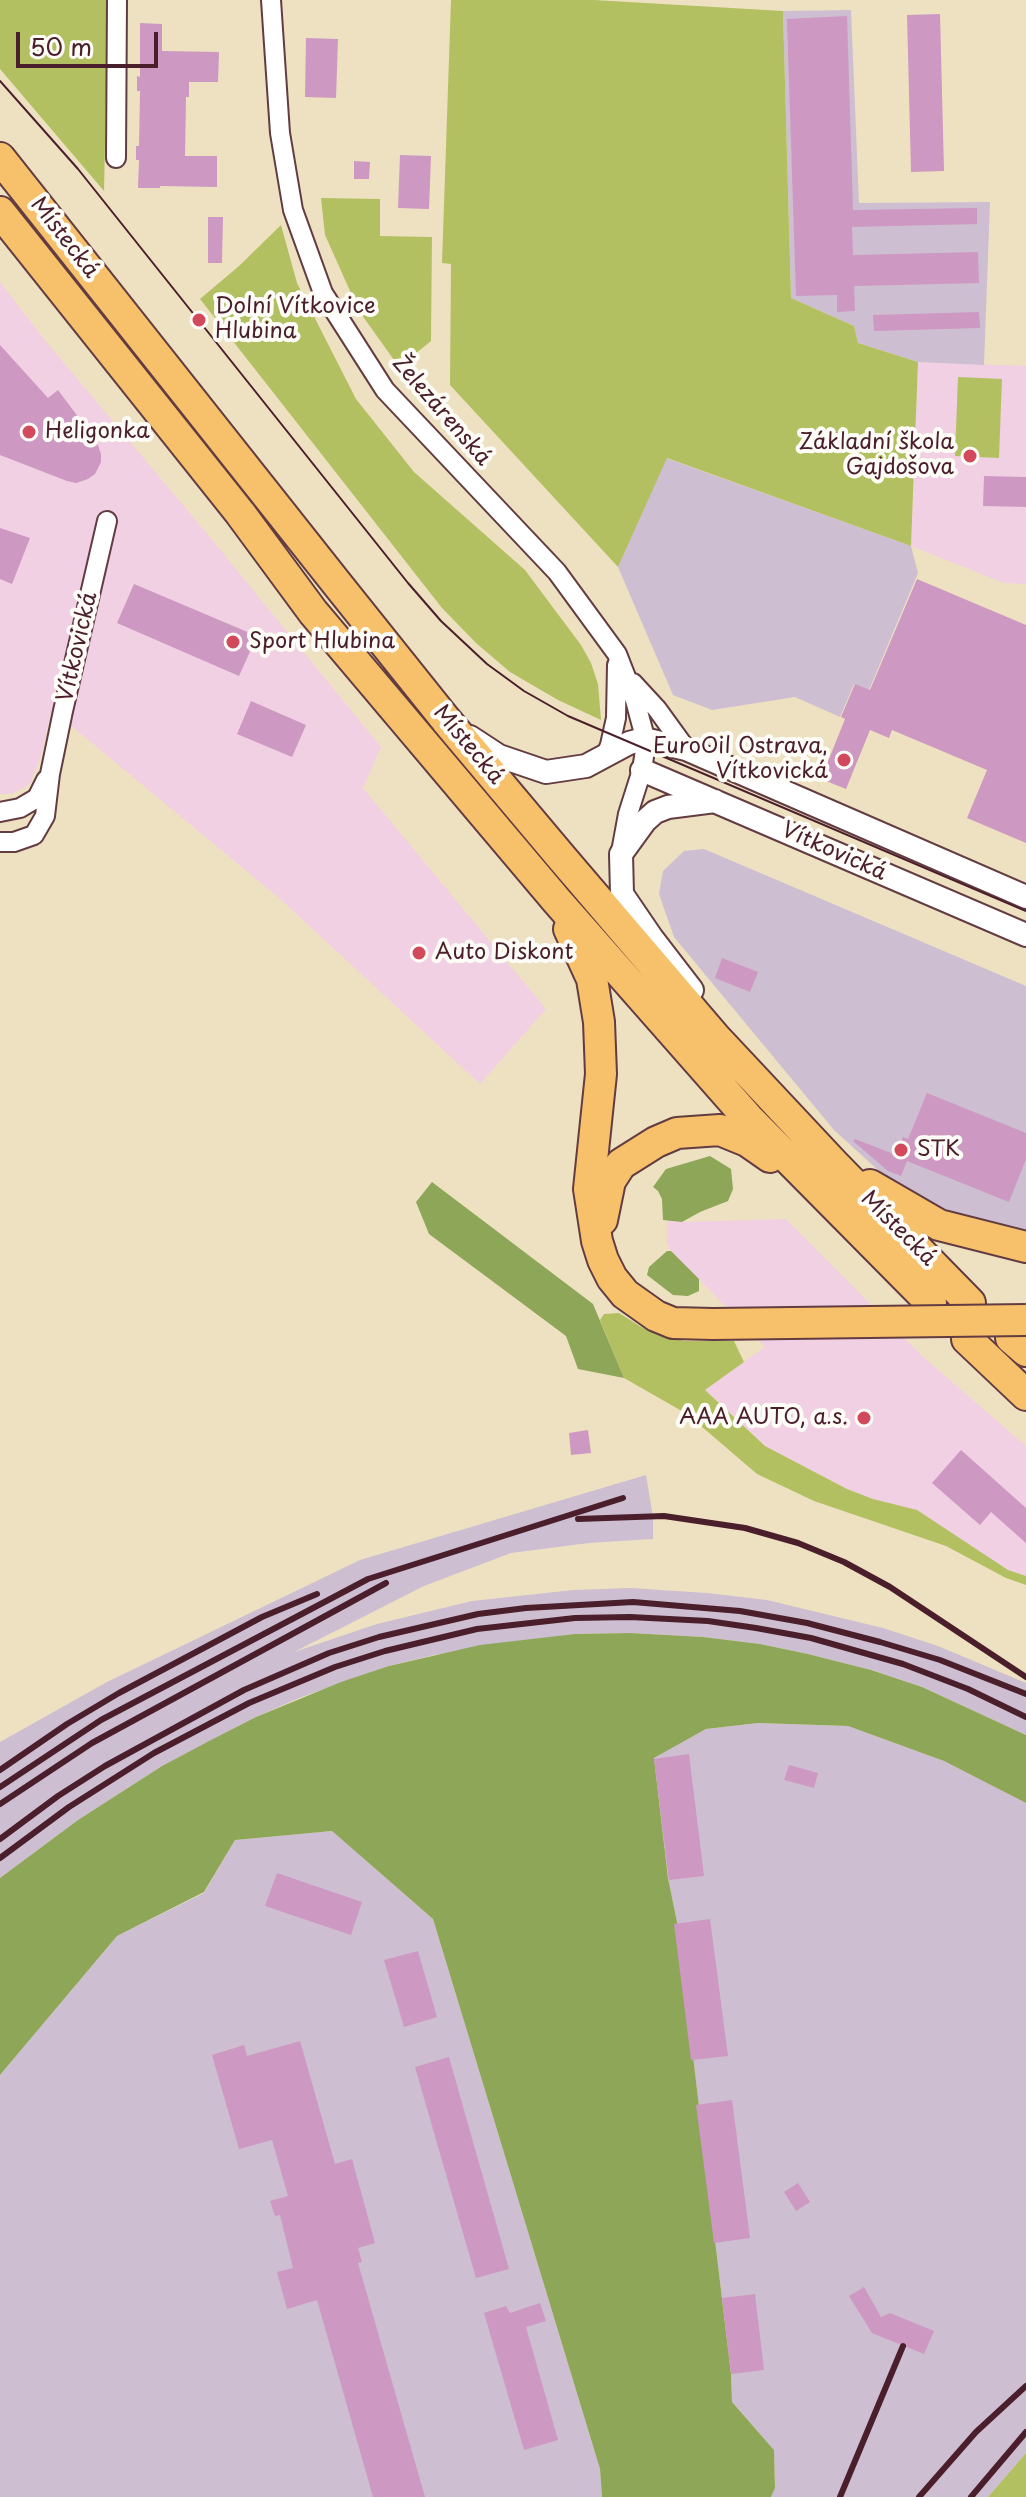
<!DOCTYPE html>
<meta charset="utf-8">
<style>
body{margin:0}
#map{position:relative;width:1026px;height:2497px;overflow:hidden;background:#eee1c1;font-family:"Playpen Sans",sans-serif}
canvas{display:block}
.scale{position:absolute;left:16px;top:32px;width:142px;height:36px;box-sizing:border-box;border:4px solid #4a1f2b;border-top:0;padding-left:10px;font-size:24px;line-height:28px;white-space:nowrap;color:#4a1f2b;-webkit-text-stroke:6px #fdfcf7;paint-order:stroke}
</style>
<div id="map">
<canvas width="1026" height="2497"></canvas>
<div class="scale">50 m</div>
</div>
<script>
const ctx = document.querySelector('canvas').getContext('2d');
ctx.lineJoin = 'round';
function fill(path, color) { ctx.fillStyle = color; ctx.fill(path, 'evenodd'); }
const poly = rows => new Path2D(rows.map(r => 'M' + r).join(''));
function stroke(path, color, width, dash) { ctx.strokeStyle = color; ctx.lineWidth = width; ctx.lineCap = dash ? 'butt' : 'round'; ctx.setLineDash(dash || []); ctx.stroke(path); }
function label(font, color, halo, rows, align = 'center') {
  ctx.font = font + ' "Playpen Sans",sans-serif'; ctx.lineWidth = 8; ctx.setLineDash([]); ctx.textBaseline = 'middle'; ctx.strokeStyle = halo; ctx.fillStyle = color; for (const [text, x, y, turn = 0] of rows) {
    ctx.save(); ctx.translate(x, y); ctx.rotate((+turn || 0) * Math.PI / 180); ctx.textAlign = isNaN(turn) ? turn : align; if (halo) ctx.strokeText(text, 0, 0); ctx.fillText(text, 0, 0); ctx.restore();
  }
}
const built = poly([
 [0,282,48,344,209,536,381,747,363,788,546,1009,480,1084,279,898,52,710,40,759,30,784,12,794,0,794],
 [918,362,1026,366,1026,584,1004,583,911,546],
 [786,1219,921,1355,1026,1446,1026,1576,1008,1570,873,1499,847,1489,765,1446,705,1390,765,1347,671,1251,667,1244,667,1220,682,1222]
]);
const industrial = poly([
 [851,10,859,203,990,202,984,365,918,362,858,343,854,326,791,298,783,11],
 [666,458,911,546,918,573,869,690,854,684,840,717,795,697,712,710,673,695,618,567],
 [704,849,1026,986,1026,1237,931,1209,890,1181,834,1130,674,937,659,894,663,871,684,851],
 [646,1475,653,1517,653,1539,589,1543,511,1553,424,1586,294,1652,377,1624,472,1601,573,1590,630,1588,707,1593,767,1600,883,1628,938,1646,1026,1683,1026,1735,922,1687,871,1670,808,1654,760,1644,703,1637,630,1633,575,1634,434,1655,389,1666,299,1698,256,1717,162,1766,78,1820,0,1878,0,1742,107,1682,360,1560],
 [758,1723,848,1726,944,1761,1026,1803,1026,2453,988,2497,771,2497,775,2488,774,2450,732,2402,731,2374,677,1922,668,1878,654,1758,706,1729],
 [332,1831,433,1919,600,2469,602,2497,0,2497,0,2075,117,1936,204,1893,235,1840]
]);
const green = poly([
 [0,0,108,0,104,191,0,69],
 [451,0,594,0,783,11,791,298,854,326,858,343,918,362,911,546,667,458,618,567,450,385,451,264,442,263],
 [321,198,380,199,380,236,432,237,431,341,399,367,359,311,325,235],
 [281,225,297,283,356,399,414,472,525,570,581,645,591,663,598,684,601,720,558,700,510,672,476,643,442,608,200,299,239,266],
 [958,377,1002,379,999,458,955,456],
 [619,1313,643,1328,684,1341,734,1341,744,1362,705,1390,765,1446,847,1489,873,1499,917,1510,1008,1570,1026,1576,1026,1585,1006,1578,946,1546,814,1501,757,1474,687,1414,624,1378,600,1320,604,1314],
 [1026,2453,1026,2497,988,2497,994,2490]
]);
const forest = poly([
 [710,1156,731,1169,733,1189,728,1201,700,1212,682,1222,663,1220,662,1199,658,1191,653,1187,666,1169],
 [432,1182,593,1304,624,1378,578,1369,566,1336,429,1234,416,1202],
 [667,1251,671,1251,699,1279,699,1291,688,1296,673,1295,647,1275,649,1267],
 [630,1633,703,1637,760,1644,808,1654,871,1670,922,1687,1026,1735,1026,1803,944,1761,848,1726,758,1723,706,1729,654,1758,668,1878,677,1922,731,2374,732,2402,774,2450,775,2488,771,2497,602,2497,600,2469,433,1919,332,1831,235,1840,204,1892,117,1936,0,2075,0,1878,78,1820,162,1766,211,1740,256,1717,341,1682,389,1666,480,1645,575,1634]
]);
const building = poly([
 [940,14,944,171,911,172,907,15],
 [847,16,853,210,977,208,977,224,852,227,853,255,978,252,979,283,854,286,855,311,837,312,837,295,796,296,787,19],
 [140,23,162,24,162,51,219,52,218,82,189,82,189,97,186,97,185,156,217,156,217,187,160,186,160,188,138,188,139,160,136,160,136,146,139,146,140,91,137,91,137,76,140,77],
 [306,38,338,39,336,98,305,97],
 [400,155,431,156,429,209,398,208],
 [354,161,370,162,369,179,354,179],
 [208,217,223,217,222,263,208,263],
 [979,312,980,328,874,331,873,315],
 [0,345,48,398,58,390,97,442,101,454,101,462,95,474,88,479,76,483,67,481,0,455],
 [984,476,1026,477,1026,507,983,506],
 [0,528,30,538,12,584,0,579],
 [917,579,1026,625,1026,843,967,818,987,770,892,730,889,738,870,730,846,789,821,779,845,719,841,717,855,684,870,690],
 [134,584,257,636,239,676,117,623],
 [251,701,306,725,292,757,237,734],
 [722,958,758,972,750,992,715,978],
 [927,1093,1026,1133,1026,1159,1009,1202,907,1161,901,1176,888,1171,853,1141,855,1139,896,1155,903,1137,908,1139],
 [588,1430,591,1453,571,1455,569,1433],
 [961,1450,1026,1508,1026,1543,991,1512,980,1525,932,1483],
 [689,1754,704,1876,669,1880,654,1759],
 [789,1765,818,1773,814,1788,784,1780],
 [277,1873,362,1902,351,1935,265,1906],
 [710,1919,728,2056,691,2060,674,1924],
 [418,1951,437,2017,404,2027,384,1960],
 [300,2041,335,2164,352,2159,375,2243,358,2248,362,2262,358,2263,425,2497,373,2497,317,2300,287,2309,277,2272,293,2268,280,2215,275,2216,270,2201,288,2196,272,2140,239,2149,212,2055,244,2045,247,2056],
 [449,2057,509,2269,476,2278,415,2067],
 [732,2100,750,2238,714,2243,696,2105],
 [798,2183,810,2202,796,2211,784,2192],
 [864,2287,881,2317,890,2313,934,2331,924,2354,872,2333,849,2296],
 [755,2294,764,2370,731,2374,722,2298],
 [540,2303,546,2321,526,2327,558,2440,524,2450,484,2313,506,2306,510,2313]
]);
const minor = poly([
 [271,0,280,133,293,210,323,293,385,390,557,572,617,654,635,700,643,730,645,750,642,770,628,814,621,852],
 [116,158,117,0],
 [633,683,657,709,686,749],
 [606,755,610,745,616,718,617,665],
 [0,812,20,808,37,798,46,780],
 [0,842,14,842,34,835,45,816,50,774,63,711,107,521]
]);
const tertiary = poly([
 [470,737,499,756,546,772,586,766,629,743,644,739,686,749,1026,897],
 [642,770,1026,935],
 [692,990,652,938,622,894,621,854,645,821,655,812,668,807,715,801]
]);
const trunk = poly([
 [0,158,338,585,446,720,562,858,715,1037,834,1164,970,1303],
 [0,212,240,513,313,612,557,901,748,1118,931,1303],
 [569,929,592,979,599,1022,601,1074,589,1189,597,1241,603,1260,612,1278,625,1294,656,1316,673,1323,713,1324],
 [870,1185,939,1225,1026,1247],
 [602,1220,610,1181,621,1164,656,1142,677,1133,720,1130,747,1141,770,1157],
 [1011,1338,1026,1351],
 [967,1339,1026,1395]
]);
const tram = poly([
 [0,81,78,169,408,583,441,621,487,664,524,691,568,716,1026,911]
]);
const rail = poly([
 [578,1519,664,1516,745,1528,798,1543,844,1562,890,1587,1026,1677],
 [0,1770,67,1724,119,1693,262,1617,317,1594],
 [0,1787,101,1720,368,1579,623,1498],
 [0,1804,92,1743,386,1583],
 [0,1839,58,1796,105,1766,244,1690,329,1653,379,1637,478,1614,526,1608,633,1602,740,1611,807,1623,880,1642,940,1660,1026,1694],
 [0,1858,69,1807,154,1753,249,1703,335,1667,385,1651,477,1629,575,1618,630,1617,708,1621,756,1628,811,1638,903,1664,968,1689,1026,1717],
 [840,2497,903,2346],
 [919,2497,976,2432,1026,2386],
 [971,2497,1026,2432]
]);
const trunkBridge = poly([
 [713,1324,1026,1320]
]);
const markers = [
 [199,320,8,"#d1495b"],
 [29,432,8,"#d1495b"],
 [970,456,8,"#d1495b"],
 [233,642,8,"#d1495b"],
 [844,760,8,"#d1495b"],
 [419,953,8,"#d1495b"],
 [901,1150,8,"#d1495b"],
 [864,1418,8,"#d1495b"]
];
const streetNames = [
 ["Místecká",64,238,52],
 ["Železárenská",441,411,49],
 ["Vítkovická",78,647,-77],
 ["Místecká",468,745,50],
 ["Vítkovická",834,852,24],
 ["Místecká",898,1229,45]
];
const poiNames = [
 ["Dolní Vítkovice",215,307],
 ["Hlubina",215,332],
 ["Heligonka",45,432],
 ["Základní škola",954,443,"right"],
 ["Gajdošova",954,468,"right"],
 ["Sport Hlubina",249,642],
 ["EuroOil Ostrava,",828,747,"right"],
 ["Vítkovická",828,772,"right"],
 ["Auto Diskont",435,953],
 ["STK",917,1150],
 ["AAA AUTO, a.s.",848,1418,"right"]
];
fill(built, '#f1d0e3');
fill(industrial, '#cebed1');
fill(green, '#b2c062');
fill(forest, '#8da658');
fill(building, '#cd98c1');
stroke(minor, '#633c42', 22);
stroke(tertiary, '#633c42', 26);
stroke(trunk, '#633c42', 34);
stroke(minor, '#fff', 18);
stroke(tertiary, '#fff', 22);
stroke(trunk, '#f7c06b', 30);
stroke(tram, '#4a1f2b', 2);
stroke(rail, '#4a1f2b', 6);
stroke(trunkBridge, '#633c42', 34, []);
stroke(trunkBridge, '#f7c06b', 30);
for (const [x, y, r, color] of markers) { const dot = new Path2D(); dot.arc(x, y, r, 0, 2 * Math.PI); ctx.fillStyle = color; ctx.fill(dot); stroke(dot, '#fdfcf7', 3); }
label('22px', '#4a1f2b', '#fdfcf7', streetNames);
label('22px', '#4a1f2b', '#fdfcf7', poiNames, 'left');
</script>
